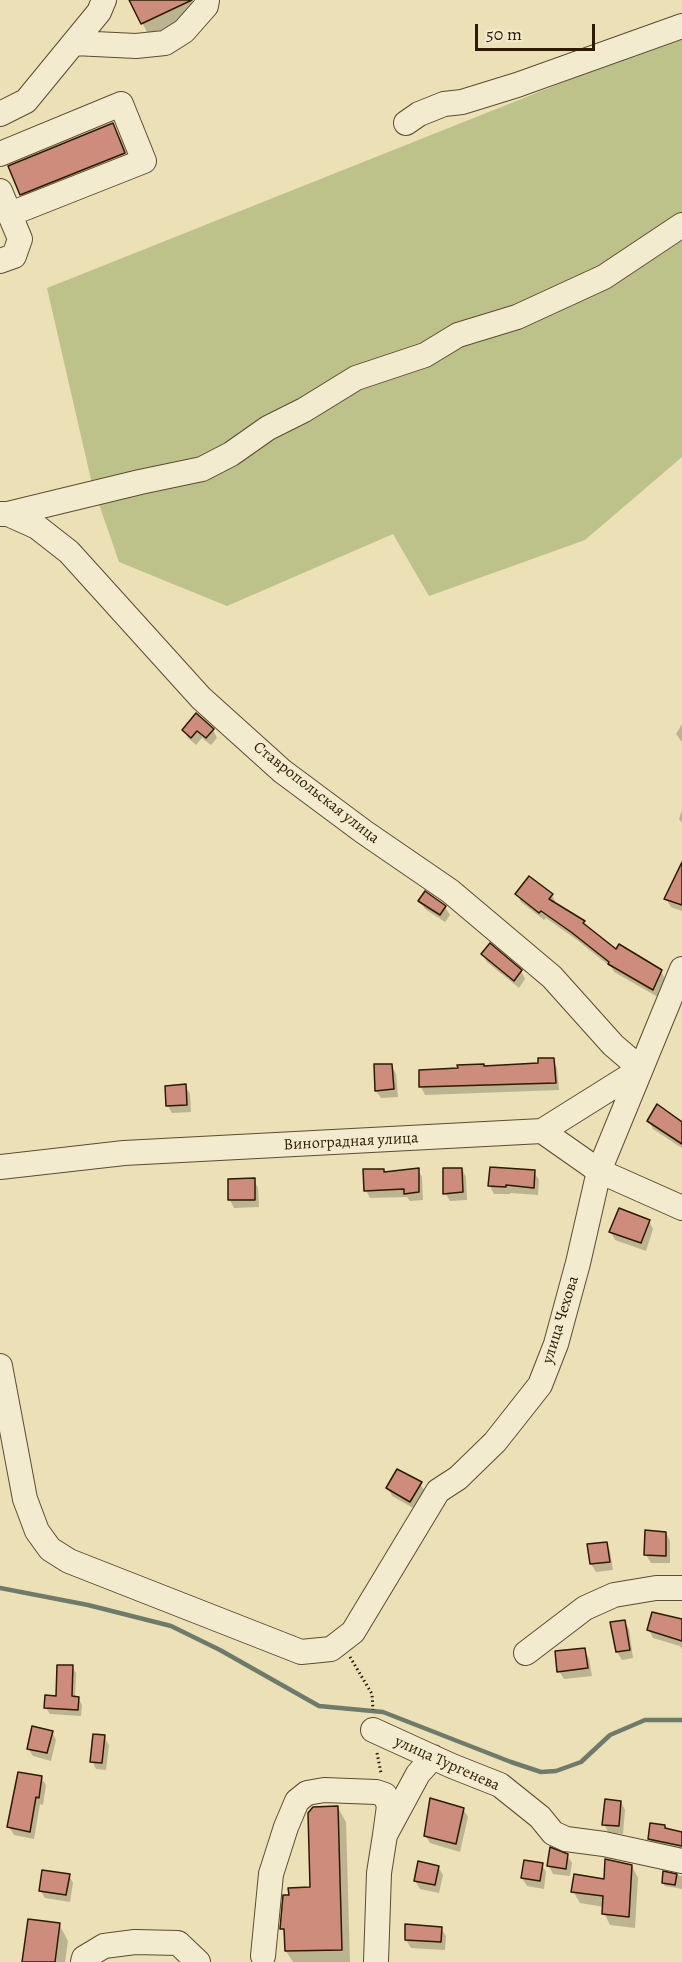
<!DOCTYPE html>
<meta charset="utf-8">
<style>
body{margin:0}
#map{position:relative;width:682px;height:1962px;overflow:hidden;background:#ebe0b6;font-family:Alegreya,serif}
canvas{display:block}
.scale{position:absolute;left:475px;top:24px;width:120px;height:27px;box-sizing:border-box;border:3px solid #2c1a03;border-top:0;padding-left:8px;font-size:18px;line-height:21px;white-space:nowrap;color:#2c1a03;-webkit-text-stroke:4px #f2ebd0;paint-order:stroke}
</style>
<div id="map">
<canvas width="682" height="1962"></canvas>
<div class="scale">50 m</div>
</div>
<script>
const ctx = document.querySelector('canvas').getContext('2d');
ctx.lineJoin = 'round';
function fill(path, color) { ctx.fillStyle = color; ctx.fill(path, 'evenodd'); }
const poly = rows => new Path2D(rows.map(r => 'M' + r).join(''));
function stroke(path, color, width, dash) { ctx.strokeStyle = color; ctx.lineWidth = width; ctx.lineCap = dash ? 'butt' : 'round'; ctx.setLineDash(dash || []); ctx.stroke(path); }
function label(font, color, halo, rows, align = 'center') {
  ctx.font = font + ' Alegreya,serif'; ctx.lineWidth = 5; ctx.setLineDash([]); ctx.textBaseline = 'middle'; ctx.strokeStyle = halo; ctx.fillStyle = color; for (const [text, x, y, turn = 0] of rows) {
    ctx.save(); ctx.translate(x, y); ctx.rotate((+turn || 0) * Math.PI / 180); ctx.textAlign = isNaN(turn) ? turn : align; if (halo) ctx.strokeText(text, 0, 0); ctx.fillText(text, 0, 0); ctx.restore();
  }
}
const green = poly([
 [682,35,682,457,585,540,429,596,393,534,227,606,119,562,92,484,47,288]
]);
const shadow = poly([
 [131,0,191,0,199,17,151,40],
 [113,125,122,141,133,169,31,210,21,194],
 [682,724,682,742,676,734],
 [184,730,213,730,217,738,211,745,202,738,196,745,188,738],
 [682,810,682,823,679,819],
 [682,882,682,911,671,907,666,899],
 [517,894,552,895,556,903,555,905,583,922,587,927,616,952,661,971,665,979,658,997,614,972,612,968,577,940,546,918,544,920,521,902],
 [420,901,445,907,450,915,445,922,425,909],
 [482,954,521,971,525,979,519,988,487,962],
 [553,1060,557,1068,559,1090,425,1095,421,1087,485,1068,540,1064],
 [392,1066,396,1074,398,1097,381,1098,376,1091],
 [185,1086,190,1094,191,1112,172,1113,168,1106],
 [649,1121,682,1124,682,1148,653,1129],
 [462,1169,466,1177,467,1200,450,1201,445,1193],
 [383,1170,385,1173,418,1170,422,1177,423,1200,410,1201,407,1197,370,1198,366,1190],
 [534,1172,539,1180,538,1195,510,1193,510,1194,494,1194,490,1186],
 [254,1180,258,1188,259,1207,234,1208,230,1200,229,1181],
 [649,1221,653,1229,646,1251,615,1240,611,1232],
 [420,1484,425,1491,415,1509,392,1496,388,1488],
 [666,1533,670,1541,670,1563,651,1563,646,1555],
 [606,1543,610,1551,613,1570,596,1572,591,1564],
 [624,1621,629,1629,633,1658,622,1660,617,1652],
 [682,1625,682,1649,680,1646,653,1638,649,1630],
 [584,1650,589,1658,592,1676,564,1679,559,1671],
 [72,1667,76,1673,75,1698,78,1698,82,1705,81,1716,50,1714,46,1708,58,1697],
 [52,1732,56,1740,51,1761,33,1756,28,1748],
 [104,1737,109,1745,106,1770,96,1769,92,1761],
 [41,1777,46,1785,43,1805,40,1804,34,1839,14,1835,9,1827],
 [621,1802,625,1810,623,1834,608,1832,604,1824],
 [338,1808,346,1822,350,1962,293,1962,286,1951,286,1936,282,1928,290,1896,311,1888],
 [463,1809,468,1817,460,1852,430,1843,425,1835],
 [664,1826,666,1830,682,1834,682,1851,653,1844,649,1839],
 [567,1855,572,1863,570,1876,553,1874,549,1866],
 [542,1864,546,1872,544,1889,527,1886,522,1878],
 [632,1866,638,1878,635,1928,610,1925,604,1913,604,1907,580,1903,573,1891,605,1880],
 [438,1867,443,1875,439,1893,420,1889,415,1881],
 [664,1873,682,1876,682,1889,665,1886,663,1883],
 [69,1875,73,1883,70,1902,45,1898,40,1890],
 [59,1924,68,1941,65,1962,24,1962],
 [441,1928,446,1936,445,1950,411,1948,406,1940]
]);
const stream = poly([
 [0,1588,88,1605,171,1626,220,1650,319,1706,383,1712,511,1762,541,1772,556,1771,581,1762,610,1735,645,1720,682,1720]
]);
const building = poly([
 [129,0,192,0,141,24,129,0],
 [113,123,125,153,20,195,8,166,113,123],
 [196,713,214,729,206,738,197,731,191,738,182,730,196,713],
 [682,862,682,905,664,899,682,862],
 [529,876,553,894,549,899,585,921,583,923,616,949,619,944,662,970,653,990,608,964,609,962,571,932,541,911,539,913,515,894,529,876],
 [425,891,446,906,440,915,418,901,425,891],
 [490,943,522,970,514,981,481,954,490,943],
 [538,1058,554,1058,556,1083,419,1087,419,1070,458,1068,457,1065,484,1064,484,1066,538,1063,538,1058],
 [374,1064,392,1064,394,1089,375,1091,374,1064],
 [186,1084,187,1105,166,1106,165,1086,186,1084],
 [657,1104,682,1122,682,1144,647,1121,657,1104],
 [490,1167,535,1170,534,1188,506,1185,506,1187,488,1186,490,1167],
 [419,1168,419,1192,404,1194,404,1189,364,1191,363,1169,384,1169,384,1172,419,1168],
 [443,1168,462,1168,463,1192,443,1194,443,1168],
 [255,1178,255,1200,228,1200,228,1179,255,1178],
 [619,1208,650,1220,641,1243,609,1232,619,1208],
 [397,1469,422,1482,410,1502,386,1488,397,1469],
 [645,1530,666,1532,666,1556,644,1555,645,1530],
 [607,1542,610,1562,590,1564,587,1544,607,1542],
 [652,1612,682,1619,682,1641,647,1630,652,1612],
 [625,1620,630,1650,616,1652,610,1622,625,1620],
 [585,1648,588,1668,557,1672,555,1651,585,1648],
 [57,1665,73,1665,72,1696,79,1697,78,1710,44,1708,45,1695,56,1696,57,1665],
 [32,1726,53,1731,47,1753,27,1749,32,1726],
 [93,1734,105,1735,102,1763,90,1762,93,1734],
 [18,1772,42,1776,39,1798,36,1797,30,1832,7,1827,18,1772],
 [430,1798,464,1808,456,1844,424,1836,430,1798],
 [605,1799,621,1801,619,1826,602,1825,605,1799],
 [338,1806,342,1950,285,1951,284,1929,280,1929,283,1895,289,1895,288,1888,310,1887,308,1813,313,1807,338,1806],
 [650,1823,665,1825,665,1828,682,1832,682,1846,648,1839,650,1823],
 [550,1847,568,1854,566,1869,547,1866,550,1847],
 [605,1859,632,1865,629,1917,602,1914,603,1896,571,1892,574,1874,604,1879,605,1859],
 [524,1860,543,1863,540,1881,521,1878,524,1860],
 [418,1861,439,1866,435,1885,414,1881,418,1861],
 [42,1870,70,1874,66,1895,39,1891,42,1870],
 [663,1871,677,1874,675,1885,662,1883,663,1871],
 [28,1919,60,1923,55,1962,22,1962,28,1919],
 [405,1924,442,1927,441,1942,405,1940,405,1924]
]);
const path = poly([
 [350,1657,372,1694,373,1710],
 [377,1753,381,1773]
]);
const minor = poly([
 [74,43,136,46,165,43,184,31,206,6,207,0],
 [0,114,26,101,99,12,104,0],
 [406,123,419,114,444,104,462,102,517,85,682,26],
 [0,154,121,104,144,161,10,214],
 [0,191,20,239,14,256,0,261],
 [0,514,8,514,37,527,69,552,201,698,282,771,364,832,450,891,552,977,613,1045,641,1069,542,1131],
 [8,514,140,482,202,469,231,454,268,428,304,410,356,378,425,355,458,335,517,317,604,277,682,225],
 [0,1167,124,1153,542,1131,599,1171,682,1208],
 [0,1366,25,1499,37,1531,50,1549,69,1561,301,1652,331,1649,353,1632,438,1491,458,1478,495,1442,540,1385,556,1344,578,1263,599,1171,682,969],
 [526,1653,585,1608,614,1595,656,1588,682,1588],
 [373,1730,452,1766,500,1785,540,1817,553,1833,566,1839,604,1844,682,1861],
 [263,1956,271,1874,286,1827,297,1801,307,1793,324,1790,376,1792,385,1795,389,1806,385,1835],
 [83,1962,84,1958,104,1946,135,1942,178,1943,198,1962],
 [376,1962,379,1873,385,1835,418,1774,433,1757]
]);
const streetNames = [
 ["Ставропольская улица",316,793,38],
 ["Виноградная улица",351,1142,-3],
 ["улица Чехова",561,1320,-73],
 ["улица Тургенева",447,1764,24]
];
fill(green, '#bdc18a');
fill(shadow, '#0003');
stroke(stream, '#6d7b6d', 4.5);
fill(building, '#ce8d7c');
stroke(building, '#2c1a03', 1.5);
stroke(minor, '#5c4c30', 26);
stroke(path, '#2c1a03', 3, [1.5, 3]);
stroke(minor, '#f2ebd0', 24);
label('16px', '#2c1a03', '#f2ebd0', streetNames);
</script>
